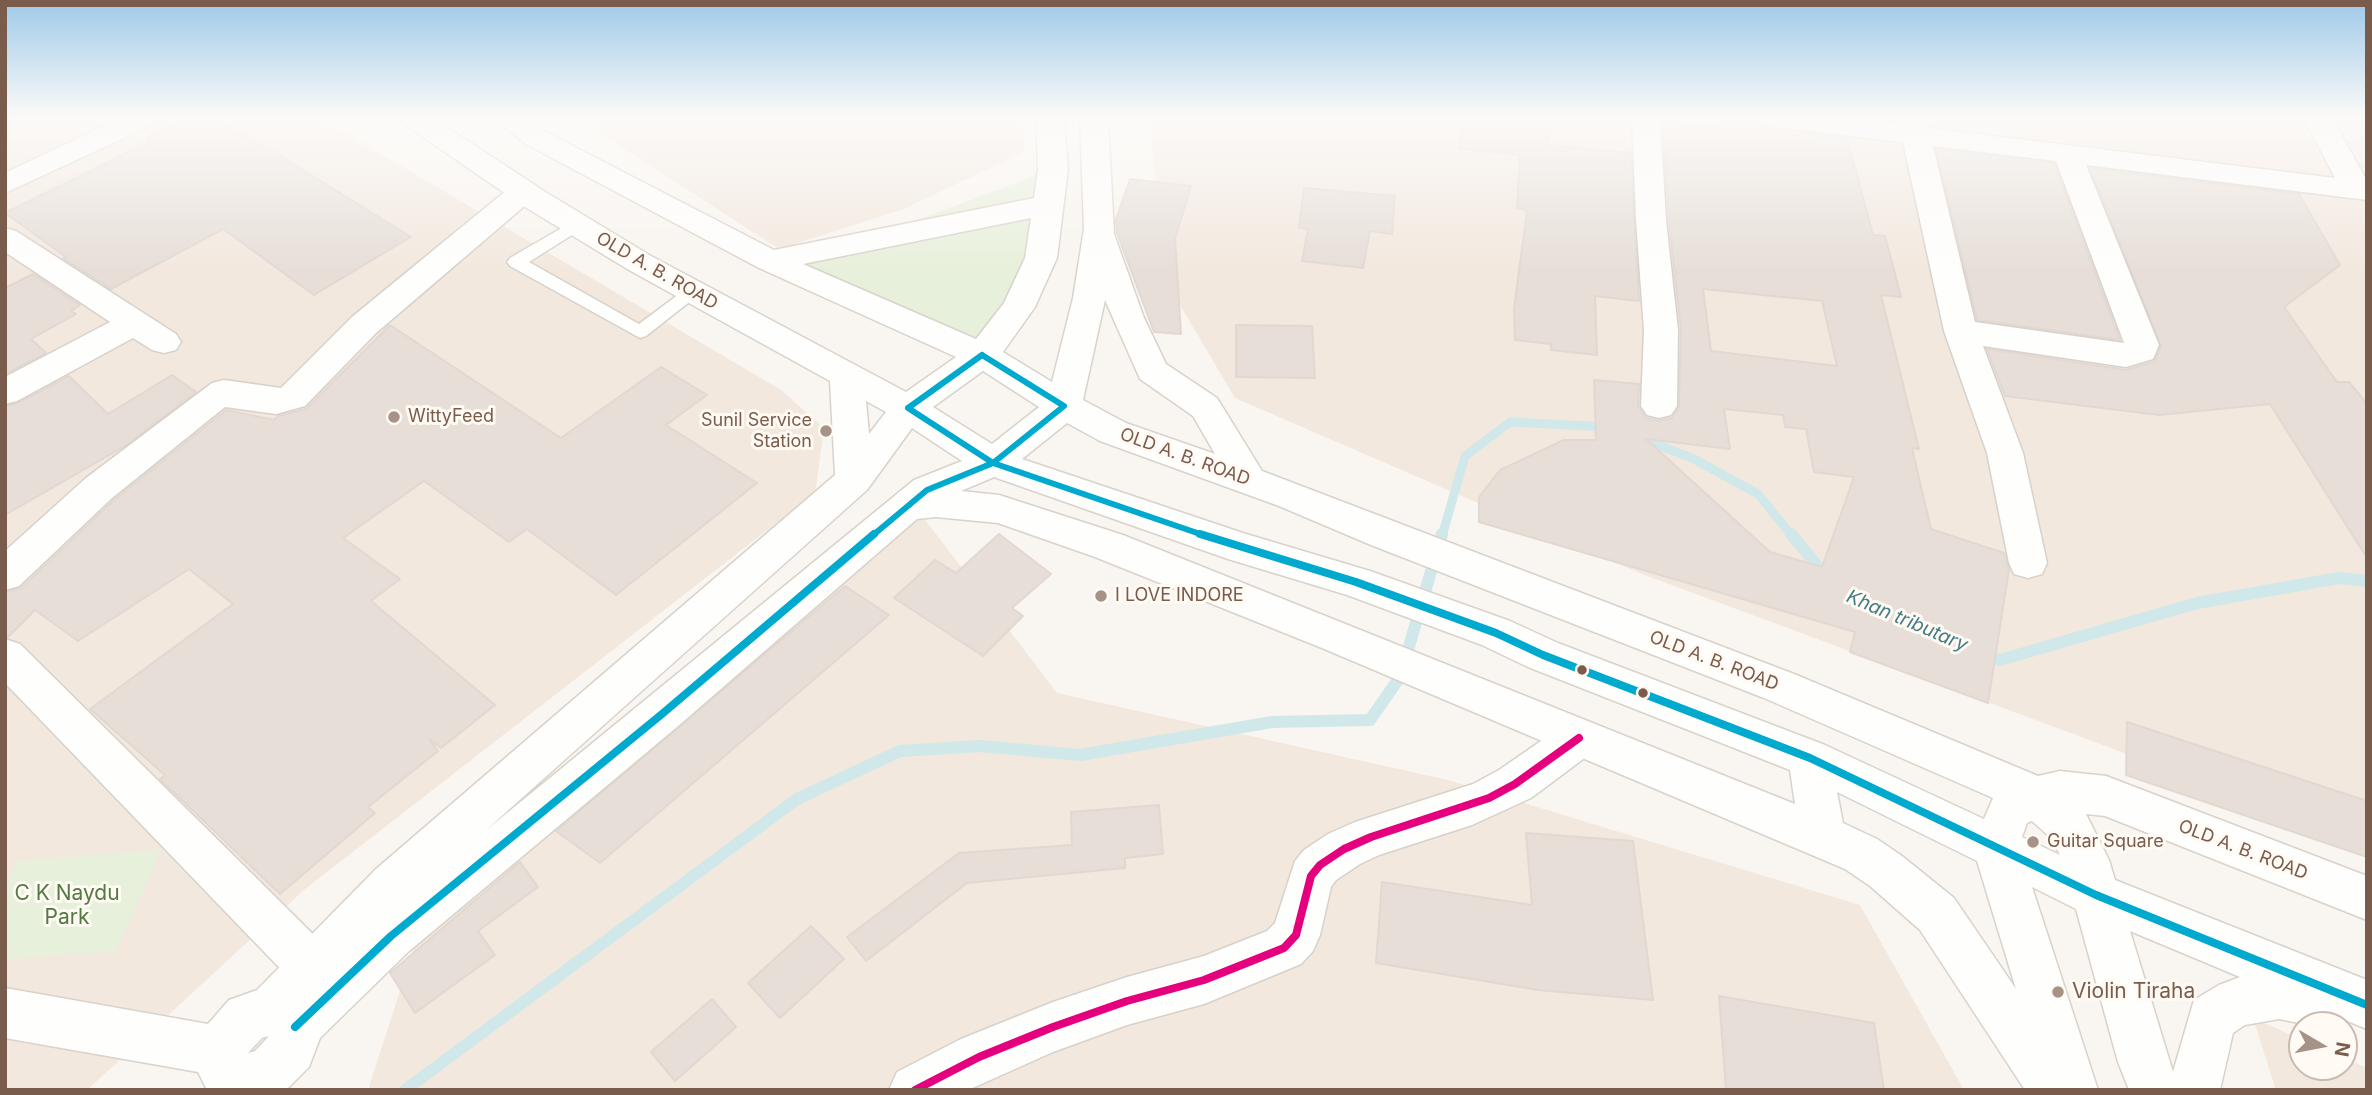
<!DOCTYPE html>
<style>
body{margin:0}
#map{position:relative;width:2372px;height:1095px;overflow:hidden;background:#f9f5f0;font-family:Inter,sans-serif}
canvas{display:block}
.frame{position:absolute;inset:0;border:7px solid #7a5c4d;pointer-events:none}
.north{position:absolute;left:2288px;top:1011px;width:70px;height:70px;box-sizing:border-box;background:#fffaf3;border:2px solid #cabbb1;border-radius:50%;rotate:100deg;font-size:19px;font-weight:700;line-height:28px;text-align:center;color:#7a5c4d}
.north::after{content:'';display:block;margin:auto;width:24px;height:32px;background:#a69286;clip-path:polygon(50% 0,100% 100%,50% 72%,0 100%)}
</style>
<div id="map">
<canvas width="2372" height="1095"></canvas>
<div class="frame"></div>
<div class="north">N</div>
</div>
<script>
const ctx = document.querySelector('canvas').getContext('2d');
ctx.lineJoin = 'round';
function fill(path, color) { ctx.fillStyle = color; ctx.fill(path, 'evenodd'); }
const poly = rows => new Path2D(rows.map(r => 'M' + r).join(''));
function stroke(path, color, width, dash) { ctx.strokeStyle = color; ctx.lineWidth = width; ctx.lineCap = dash ? 'butt' : 'round'; ctx.setLineDash(dash || []); ctx.stroke(path); }
function label(font, color, halo, rows, align = 'center') {
  ctx.font = font + ' Inter,sans-serif'; ctx.lineWidth = 6; ctx.setLineDash([]); ctx.textBaseline = 'middle'; ctx.strokeStyle = halo; ctx.fillStyle = color; for (const [text, x, y, turn = 0] of rows) {
    ctx.save(); ctx.translate(x, y); ctx.rotate((+turn || 0) * Math.PI / 180); ctx.textAlign = isNaN(turn) ? turn : align; if (halo) ctx.strokeText(text, 0, 0); ctx.fillText(text, 0, 0); ctx.restore();
  }
}
const residential = poly([
 [5,118,320,118,781,390,824,428,815,493,305,889,87,1090,5,1090],
 [577,118,1023,118,1025,151,904,209,779,249],
 [1149,118,2367,118,2367,843,1642,574,1235,398,1167,283],
 [920,513,1057,693,1448,780,1860,905,1964,1090,368,1090,417,938],
 [2253,1018,2302,1040,2302,1067,2344,1067,2344,1058,2367,1068,2367,1090,2276,1090]
]);
const green = poly([
 [1053,169,1041,258,982,355,786,269],
 [161,850,116,951,5,959,5,883,17,861]
]);
const streamFar1 = poly([
 [1637,437,1692,458,1758,494,1792,536],
 [1442,536,1465,456,1510,422,1608,427]
]);
const stream = poly([
 [1791,534,1825,575],
 [1982,653,2000,660,2197,603,2339,578,2367,581],
 [405,1090,797,799,900,751,980,746,1080,755,1272,722,1370,720,1400,677,1442,534]
]);
const building = poly([
 [186,118,219,118,411,237,314,295,223,229,111,289,63,258,66,257,5,213,151,141,146,138,186,118],
 [1462,118,1551,118,1548,145,1631,153,1639,301,1595,296,1597,355,1551,350,1551,344,1515,340,1514,309,1527,210,1517,208,1520,155,1459,148,1462,118],
 [1718,118,1761,118,1766,127,1776,130,1847,138,1873,235,1885,236,1901,297,1881,295,1919,449,1912,448,1931,529,2004,553,2009,569,1988,703,1850,652,1855,632,1479,522,1479,497,1500,470,1564,440,1596,440,1594,380,1639,384,1638,406,1646,418,1658,421,1672,418,1679,407,1681,330,1669,220,1663,121,1718,126,1718,118],
 [1703,289,1822,301,1837,366,1711,351,1703,289],
 [1724,409,1783,415,1785,427,1806,429,1814,472,1854,477,1822,567,1770,552,1646,439,1730,449,1724,409],
 [1936,149,2054,163,2120,340,1977,320,1936,149],
 [2090,168,2299,194,2340,265,2284,307,2337,382,2349,382,2367,404,2367,558,2270,404,2159,415,2005,396,1987,349,2126,370,2154,362,2161,346,2090,168],
 [1130,179,1191,186,1175,239,1181,334,1154,332,1117,233,1116,219,1130,179],
 [1304,188,1395,196,1392,234,1370,231,1363,268,1302,261,1308,229,1299,228,1304,188],
 [33,274,80,305,71,311,76,314,31,339,46,353,5,374,5,288,33,274],
 [390,325,561,438,661,367,707,395,666,425,757,483,616,595,527,529,509,542,424,481,343,538,400,579,371,601,495,705,441,748,429,739,438,751,368,807,375,813,280,894,160,779,165,775,90,709,233,604,189,569,78,641,35,610,8,637,5,637,5,592,21,588,114,500,226,410,274,420,278,416,306,409,390,325],
 [1236,325,1312,326,1315,378,1236,377,1236,325],
 [172,375,196,392,125,446,5,515,5,406,18,403,69,376,108,414,172,375],
 [999,534,1051,574,1012,608,1023,616,983,656,894,598,935,560,956,573,999,534],
 [845,586,889,615,600,863,556,831,845,586],
 [2127,722,2367,801,2367,857,2126,775,2127,722],
 [1159,805,1163,854,1125,858,1125,868,967,883,866,961,847,937,959,853,1072,845,1071,812,1159,805],
 [1526,833,1633,841,1653,1000,1538,990,1376,963,1382,882,1532,905,1526,833],
 [520,862,538,887,478,931,495,955,415,1013,390,973,520,862],
 [811,926,844,959,780,1018,748,983,811,926],
 [1719,996,1874,1023,1884,1090,1726,1090,1719,996],
 [712,999,736,1027,675,1081,651,1052,712,999]
]);
const lane = poly([
 [577,219,583,220,585,224,583,228,529,262,639,324,687,288,693,286,702,292,646,336,640,338,510,266,507,262,510,258,577,219]
]);
const street = poly([
 [121,118,158,118,154,124,5,193,5,173,121,118],
 [1632,118,1660,118,1666,220,1678,330,1677,406,1671,415,1659,418,1647,415,1641,406,1644,330,1636,220,1632,118],
 [1763,118,1849,118,1898,124,1896,118,1924,118,1928,128,2335,178,2304,118,2332,118,2367,181,2367,200,2086,165,2159,345,2153,359,2126,367,1983,346,2023,453,2047,563,2042,574,2028,578,2014,574,2009,563,1987,453,1944,331,1903,142,1777,127,1767,124,1763,118],
 [1933,146,2056,161,2124,343,1975,322,1933,146],
 [524,182,535,185,539,191,535,197,376,333,305,406,276,414,225,407,112,498,19,586,5,590,5,551,86,478,212,383,224,380,281,388,352,317,513,185,524,182],
 [5,228,16,231,176,334,181,342,176,350,164,353,152,350,133,338,17,401,5,404,5,377,110,322,5,252,5,228],
 [5,639,20,644,330,951,337,968,330,985,313,992,296,985,5,683,5,639],
 [1579,719,1594,725,1600,738,1594,751,1531,798,1472,825,1379,855,1360,864,1336,880,1331,887,1320,935,1313,951,1301,964,1204,1004,1127,1025,1053,1052,968,1090,889,1090,897,1072,961,1039,1053,1002,1127,977,1204,956,1267,931,1275,923,1295,861,1304,850,1328,834,1355,822,1473,784,1499,770,1564,725,1579,719]
]);
const secondary = poly([
 [400,118,433,118,547,193,651,256,906,392,956,357,759,268,526,144,494,118,527,118,546,132,774,250,1034,198,1038,169,1036,118,1064,118,1068,169,1057,258,1035,307,1003,352,1052,382,1073,298,1084,229,1080,118,1108,118,1114,234,1144,318,1166,364,1217,398,1262,471,1794,674,2038,776,2060,771,2106,776,2367,876,2367,920,2105,816,2086,814,2109,860,2115,880,2367,980,2367,1029,2345,1020,2335,1025,2309,1025,2279,1019,2245,1025,2233,1033,2220,1090,2129,1090,2118,1062,2076,909,2032,887,2098,1090,2025,1090,1920,930,1870,886,1845,869,1322,648,1095,557,998,523,936,517,917,519,677,727,408,952,320,1038,309,1067,286,1090,207,1090,198,1072,5,1038,5,988,208,1024,229,1000,257,990,376,869,835,475,830,381,629,270,525,207,404,124,400,118],
 [1031,218,1025,258,1004,303,976,339,803,264,1031,218],
 [1105,300,1140,379,1193,416,1215,454,1126,423,1083,400,1105,300],
 [983,371,1039,407,992,444,933,407,983,371],
 [866,401,886,412,869,434,866,401],
 [1067,423,1100,441,1279,506,1371,545,1764,698,1993,798,1984,819,1825,745,1558,643,1510,621,1370,571,1246,534,1022,459,1067,423],
 [912,428,962,461,914,480,485,831,867,490,912,428],
 [994,477,1228,559,1347,595,1482,645,1528,667,1790,770,1795,804,1123,535,999,495,961,491,994,477],
 [1837,792,1977,861,2016,989,1954,898,1902,856,1877,839,1843,823,1837,792],
 [2032,821,2052,839,2060,855,2022,837,2027,823,2032,821],
 [2130,931,2240,977,2219,985,2194,1000,2173,1072,2130,931],
 [269,1036,255,1051,248,1053,262,1038,269,1036]
]);
const bus1Far1 = poly([
 [982,355,1064,406,993,463,908,408,982,355],
 [993,463,1206,536],
 [872,536,927,490,993,463]
]);
const bus1 = poly([
 [1200,534,1356,582,1496,633,1543,655,1810,758,2096,895,2367,1005],
 [295,1027,391,936,662,714,874,534]
]);
const bus2 = poly([
 [915,1090,979,1057,1053,1027,1127,1001,1204,980,1284,948,1296,935,1311,876,1320,865,1344,849,1371,837,1489,798,1515,784,1579,738]
]);
const markers = [
 [394,417,7,"#a69286"],
 [826,431,7,"#a69286"],
 [1101,596,7,"#a69286"],
 [1582,670,6,"#7a5c4d"],
 [1643,693,6,"#7a5c4d"],
 [2033,842,7,"#a69286"],
 [2058,992,7,"#a69286"]
];
const streetNames = [
 ["OLD A. B. ROAD",657,271,30],
 ["OLD A. B. ROAD",1185,457,20],
 ["OLD A. B. ROAD",1714,661,21],
 ["OLD A. B. ROAD",2243,850,21]
];
const poiNames = [
 ["WittyFeed",408,417],
 ["Sunil Service",812,421,"right"],
 ["Station",812,442,"right"],
 ["I LOVE INDORE",1115,596],
 ["Guitar Square",2047,842]
];
const waterNames = [
 ["Khan tributary",1907,621,23]
];
const nearParknames = [
 ["C K Naydu",67,894],
 ["Park",67,918]
];
const nearPoinames = [
 ["Violin Tiraha",2072,992]
];
fill(residential, '#f2e8de');
fill(green, '#e7f0db');
stroke(streamFar1, '#d0e8ea', 9);
stroke(stream, '#d0e8ea', 12);
fill(building, '#e6ded7');
stroke(building, '#e2d8d2', 2);
stroke(lane, '#d7d1cb', 3);
stroke(street, '#d7d1cb', 3);
stroke(secondary, '#d9d2cb', 3);
fill(lane, '#fefefd');
fill(street, '#fefefd');
fill(secondary, '#fefefd');
stroke(bus1Far1, '#00a9ce', 6);
stroke(bus1, '#00a9ce', 8);
stroke(bus2, '#e5007d', 8);
const sky = ctx.createLinearGradient(0, 0, 0, 272);
sky.addColorStop(0, '#9ec9e9');
sky.addColorStop(0.43, '#fcfaf8');
sky.addColorStop(1, '#fcfaf800');
ctx.fillStyle = sky;
ctx.fillRect(0, 0, 2372, 272);
for (const [x, y, r, color] of markers) { const dot = new Path2D(); dot.arc(x, y, r, 0, 2 * Math.PI); ctx.fillStyle = color; ctx.fill(dot); stroke(dot, '#fffaf3', 2.5); }
label('18px', '#7a5c4d', '#fffaf3', streetNames);
label('18px', '#7a5c4d', '#fffaf3', poiNames, 'left');
label('italic 19px', '#437c86', '#fffaf3', waterNames);
label('21px', '#537a41', '#fffaf3', nearParknames);
label('21px', '#7a5c4d', '#fffaf3', nearPoinames, 'left');
</script>
